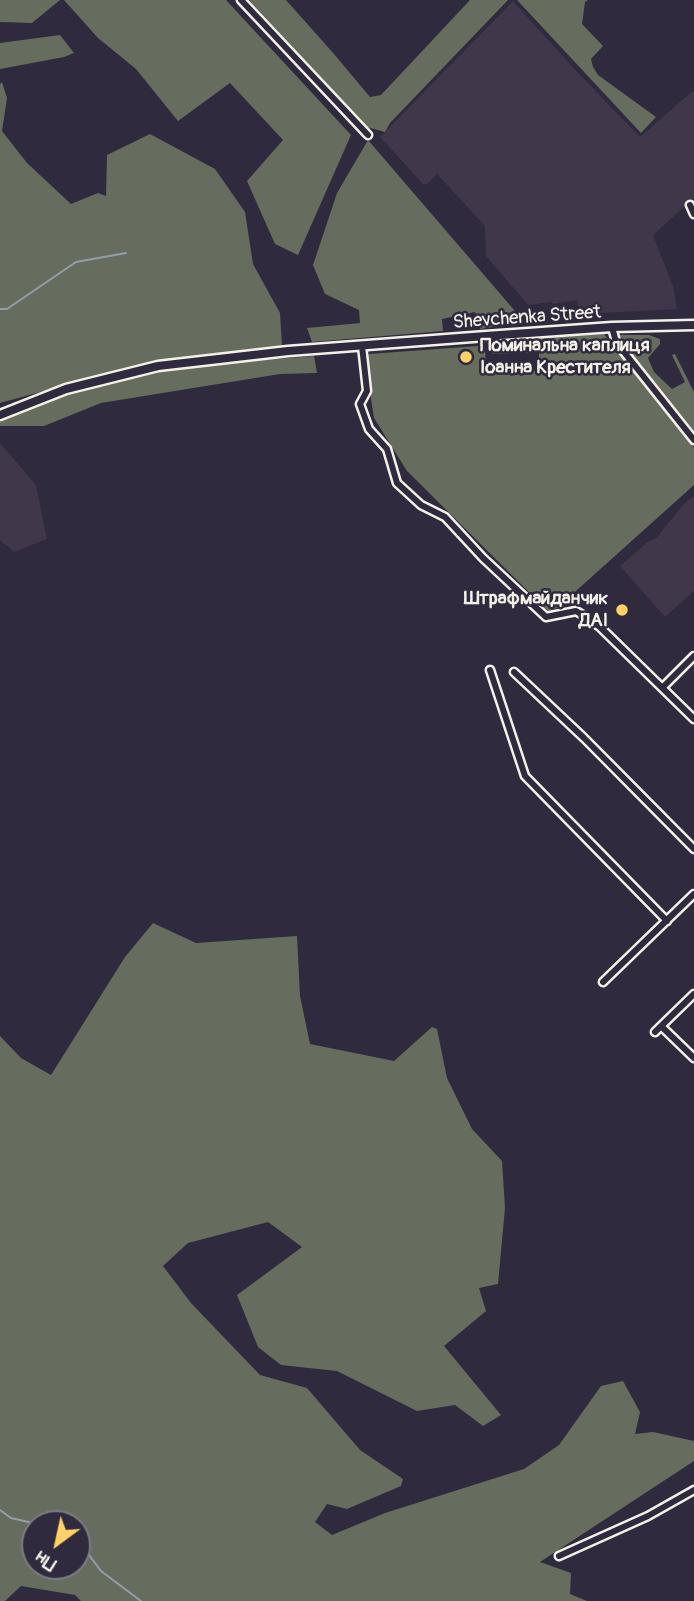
<!DOCTYPE html>
<meta charset="utf-8">
<style>
body{margin:0}
#map{position:relative;width:694px;height:1601px;overflow:hidden;background:#2f2a3d;font-family:Pangolin,sans-serif}
canvas{display:block}
.north{position:absolute;left:21px;top:1510px;width:70px;height:70px;box-sizing:border-box;background:#2f2a3d;border:2px solid #7e7a81;border-radius:50%;rotate:213deg;font-size:19px;font-weight:700;line-height:28px;text-align:center;color:#f4f1e8}
.north::after{content:'';display:block;margin:auto;width:24px;height:32px;background:#ffd166;clip-path:polygon(50% 0,100% 100%,50% 72%,0 100%)}
</style>
<div id="map">
<canvas width="694" height="1601"></canvas>
<div class="north">Пн</div>
</div>
<script>
const ctx = document.querySelector('canvas').getContext('2d');
ctx.lineJoin = 'round';
function fill(path, color) { ctx.fillStyle = color; ctx.fill(path, 'evenodd'); }
const poly = rows => new Path2D(rows.map(r => 'M' + r).join(''));
function stroke(path, color, width, dash) { ctx.strokeStyle = color; ctx.lineWidth = width; ctx.lineCap = dash ? 'butt' : 'round'; ctx.setLineDash(dash || []); ctx.stroke(path); }
function label(font, color, halo, rows, align = 'center') {
  ctx.font = font + ' Pangolin,sans-serif'; ctx.lineWidth = 5; ctx.setLineDash([]); ctx.textBaseline = 'middle'; ctx.strokeStyle = halo; ctx.fillStyle = color; for (const [text, x, y, turn = 0] of rows) {
    ctx.save(); ctx.translate(x, y); ctx.rotate((+turn || 0) * Math.PI / 180); ctx.textAlign = isNaN(turn) ? turn : align; if (halo) ctx.strokeText(text, 0, 0); ctx.fillText(text, 0, 0); ctx.restore();
  }
}
const built = poly([
 [513,1,578,73,640,137,694,90,694,198,653,235,674,289,677,309,580,314,577,300,553,304,552,302,528,305,486,256,485,226,437,174,427,184,423,184,380,137],
 [0,443,36,485,47,539,14,552,0,540],
 [694,496,694,591,665,617,620,566,649,541,656,538,684,504]
]);
const green = poly([
 [0,0,60,0,32,23,0,22],
 [64,0,226,0,351,135,298,255,275,244,247,181,283,140,230,83,178,121,136,69,98,38],
 [249,0,286,0,334,54,370,97,381,95,470,0,508,0,390,123,385,132,367,127],
 [517,0,588,0,585,2,582,24,603,46,591,59,593,67,598,75,656,117,641,133],
 [60,35,74,53,64,57,0,69,0,43],
 [2,82,7,98,2,131,27,163,71,204,98,193,106,196,107,155,150,134,215,169,245,212,253,264,280,313,282,346,154,361,0,403,0,84],
 [368,140,515,311,516,323,480,329,475,312,442,319,443,331,312,342,307,328,360,323,359,310,325,294,313,265,337,193],
 [604,334,694,448,694,485,557,608,548,611,407,471,374,418,365,361,369,354,478,346,485,349,486,366,502,365,503,370,539,371,539,352,493,354,489,351,490,341],
 [618,335,649,335,660,339,660,344,648,358,654,372,672,389,685,382,672,355,675,354,694,392,694,438,619,342],
 [314,356,317,373,280,374,101,403,44,426,0,426,0,419,69,392,158,368],
 [153,923,196,943,297,936,300,996,310,1044,394,1061,432,1027,437,1029,447,1078,472,1129,502,1161,505,1208,498,1284,479,1288,486,1311,444,1346,501,1415,483,1426,455,1405,417,1411,337,1371,281,1365,258,1347,237,1295,302,1247,268,1222,188,1243,163,1266,191,1303,260,1375,307,1388,360,1450,403,1479,401,1486,347,1509,327,1504,315,1522,332,1535,385,1513,524,1469,559,1445,601,1386,623,1381,640,1412,635,1434,653,1432,694,1441,694,1461,540,1562,571,1573,570,1594,587,1601,81,1601,75,1595,21,1586,5,1601,0,1601,0,1036,21,1058,51,1075,125,957],
 [35,1524,77,1524,77,1566,35,1566]
]);
const stream = poly([
 [0,309,7,309,76,262,126,253],
 [0,1510,11,1518,37,1524],
 [77,1539,101,1571,141,1601]
]);
const minor = poly([
 [241,0,368,135],
 [690,205,694,214],
 [612,327,616,342,694,440],
 [362,346,367,391,360,404,369,429,387,449,397,483,421,505,445,517,483,558,546,617,576,611,586,617,600,627,694,719],
 [490,670,525,776,667,921],
 [514,672,584,738,694,849],
 [663,687,694,656],
 [603,982,694,894],
 [661,1026,694,1058],
 [655,1032,694,994],
 [559,1556,648,1516,694,1490]
]);
const tertiary = poly([
 [0,415,66,389,158,366,288,351,486,336,612,327,694,325]
]);
const markers = [
 [466,357,7,"#ffd166"],
 [622,610,7,"#ffd166"]
];
const streetNames = [
 ["Shevchenka Street",527,318,-4]
];
const poiNames = [
 ["Поминальна каплиця",480,346],
 ["Іоанна Крестителя",480,368],
 ["Штрафмайданчик",608,599,"right"],
 ["ДАІ",608,621,"right"]
];
fill(built, '#41374a');
fill(green, '#666c5e');
stroke(stream, '#939ea9', 2);
stroke(minor, '#f4f1e8', 11);
stroke(tertiary, '#f4f1e8', 13);
stroke(minor, '#2f2a3d', 6);
stroke(tertiary, '#2f2a3d', 8);
for (const [x, y, r, color] of markers) { const dot = new Path2D(); dot.arc(x, y, r, 0, 2 * Math.PI); ctx.fillStyle = color; ctx.fill(dot); stroke(dot, '#2f2a3d', 2.5); }
label('19px', '#f4f1e8', '#2f2a3d', streetNames);
label('bold 19px', '#f4f1e8', '#2f2a3d', poiNames, 'left');
</script>
